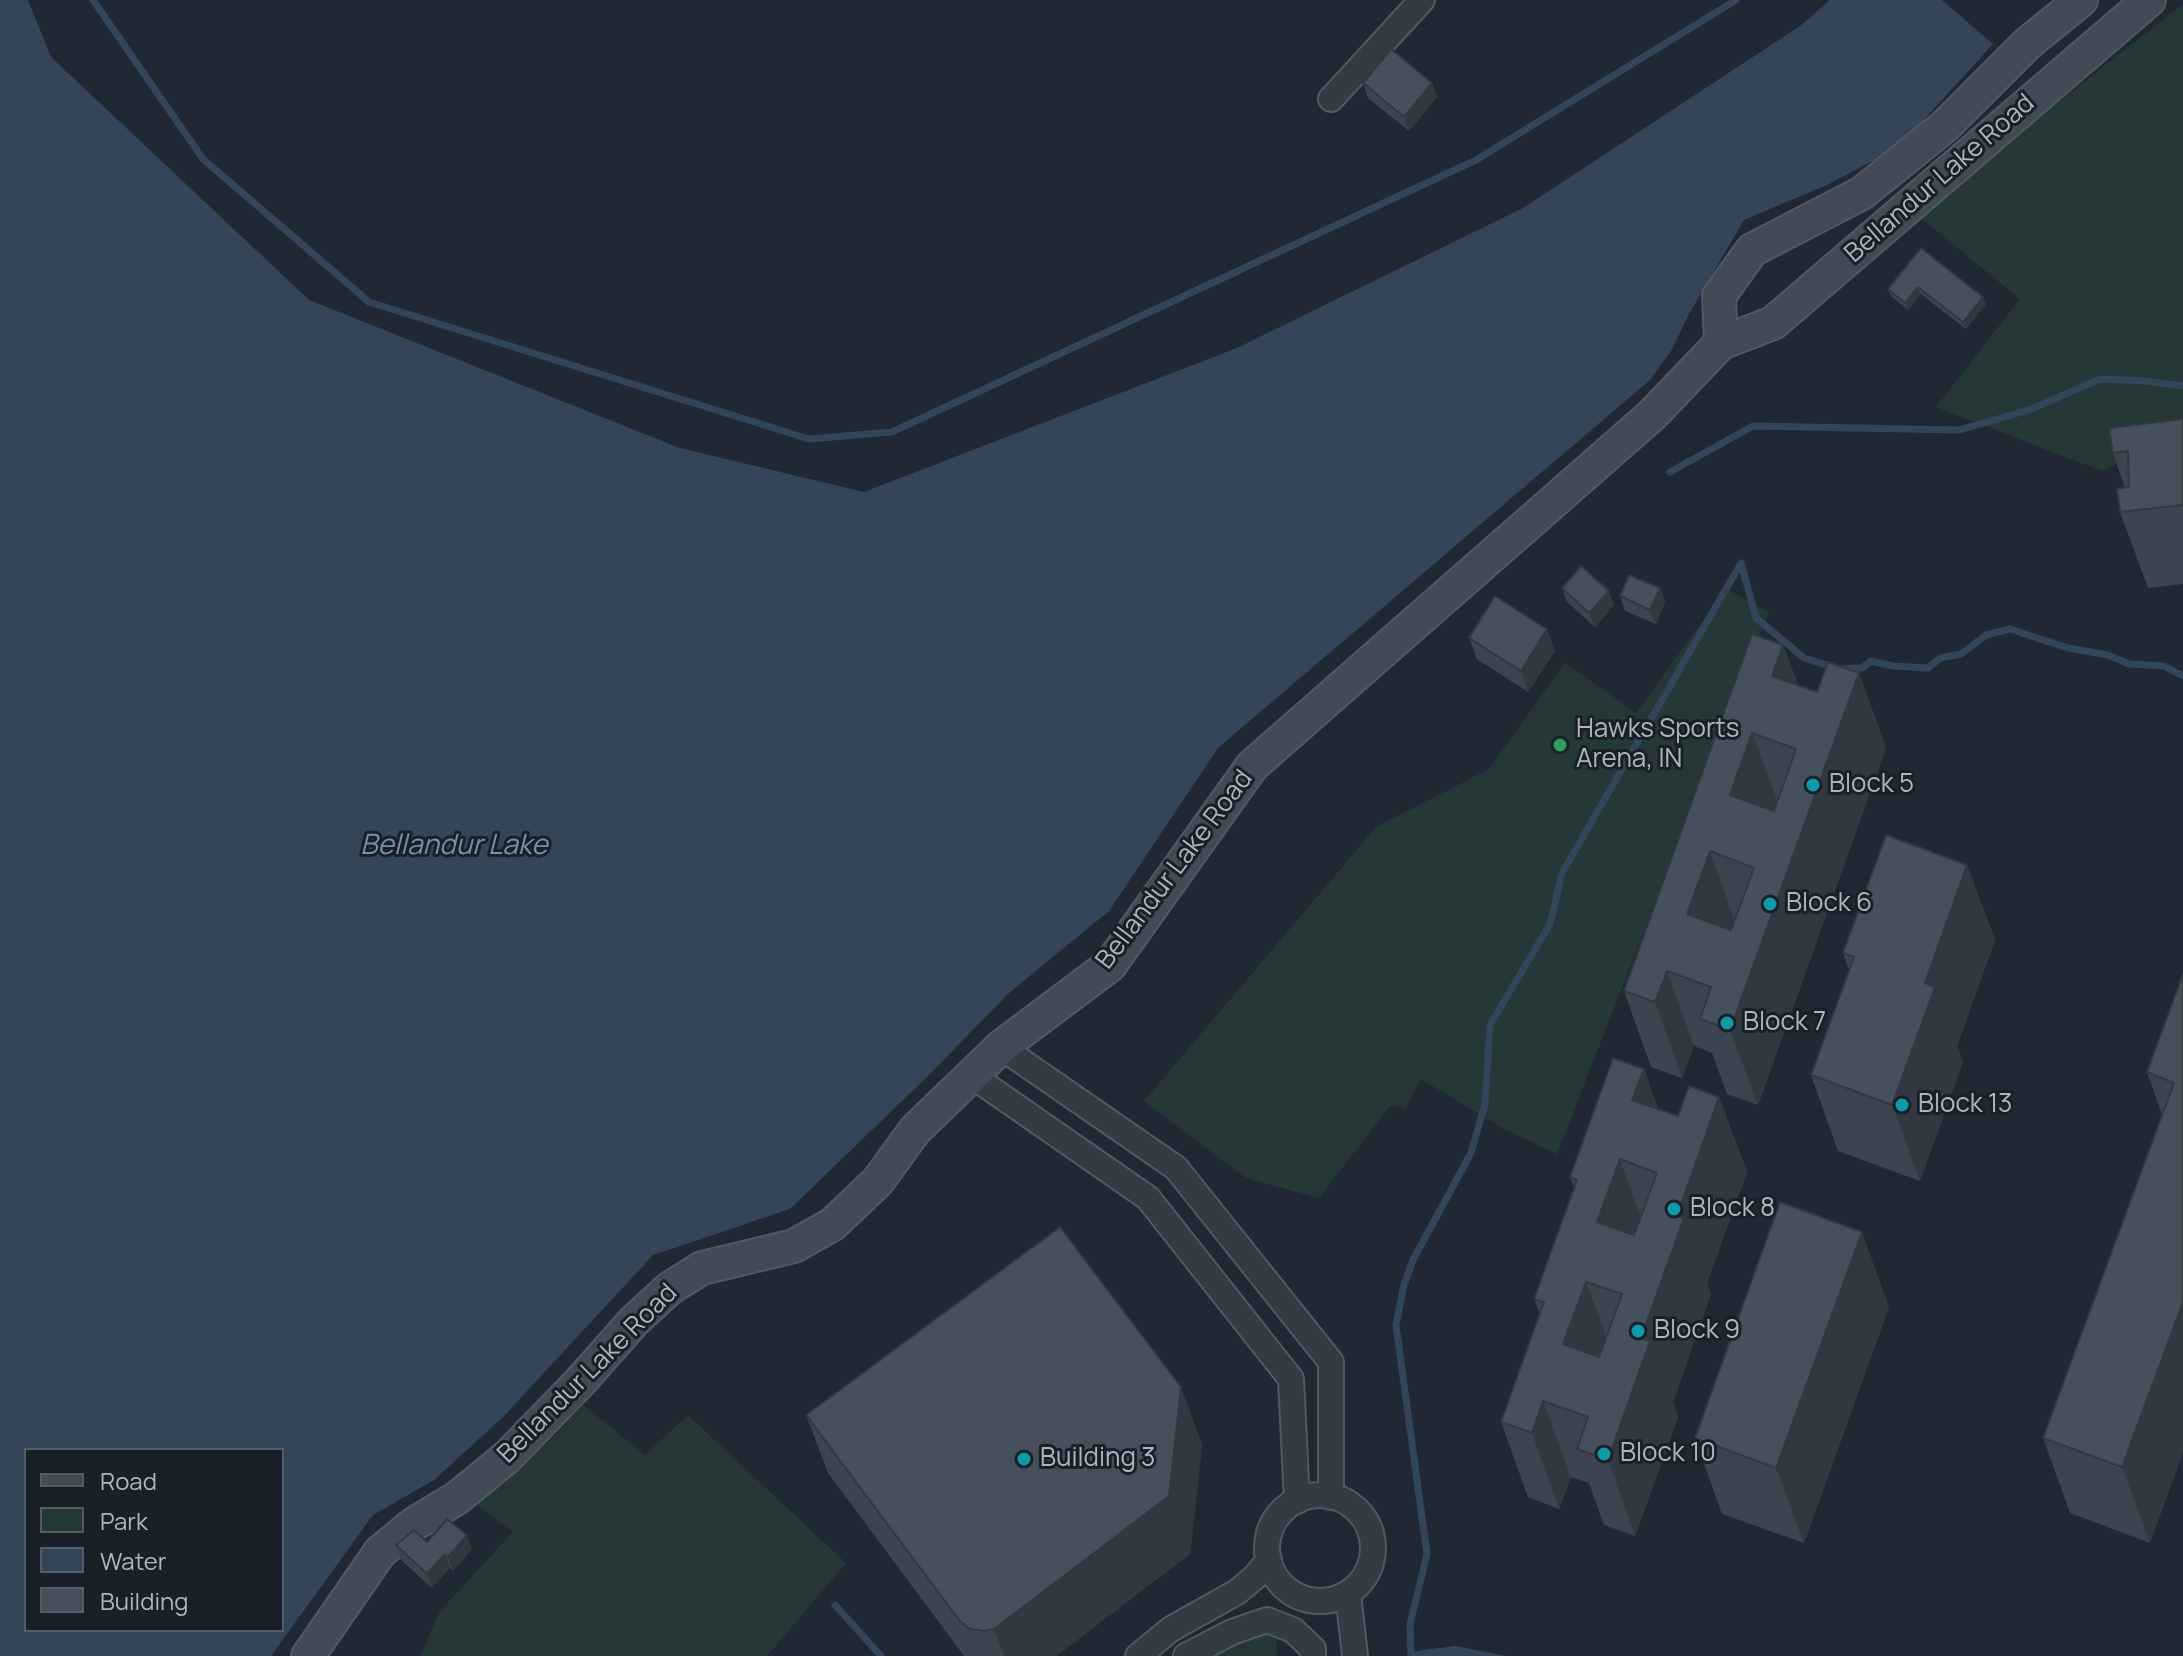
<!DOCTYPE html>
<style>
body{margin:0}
#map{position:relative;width:2183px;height:1656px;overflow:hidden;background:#202933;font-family:Manrope,sans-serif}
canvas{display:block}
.legend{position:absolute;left:24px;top:1448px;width:260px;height:184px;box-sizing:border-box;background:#192028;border:2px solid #545c65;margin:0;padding:10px 14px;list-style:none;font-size:24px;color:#adb5c1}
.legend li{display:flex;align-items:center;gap:16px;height:40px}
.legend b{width:40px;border:2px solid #545c65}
</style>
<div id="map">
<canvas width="2183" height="1656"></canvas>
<ul class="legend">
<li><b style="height:10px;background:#424a56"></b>Road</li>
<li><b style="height:22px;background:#253736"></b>Park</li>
<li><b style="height:22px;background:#354559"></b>Water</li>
<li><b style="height:22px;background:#46505c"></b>Building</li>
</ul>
</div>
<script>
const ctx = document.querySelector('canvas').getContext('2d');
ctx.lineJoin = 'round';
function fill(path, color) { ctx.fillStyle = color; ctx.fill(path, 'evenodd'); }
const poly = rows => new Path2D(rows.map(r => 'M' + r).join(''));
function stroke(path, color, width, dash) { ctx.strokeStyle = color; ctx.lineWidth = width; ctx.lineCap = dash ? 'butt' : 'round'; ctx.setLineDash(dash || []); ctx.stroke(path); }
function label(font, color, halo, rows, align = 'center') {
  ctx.font = font + ' Manrope,sans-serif'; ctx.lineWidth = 6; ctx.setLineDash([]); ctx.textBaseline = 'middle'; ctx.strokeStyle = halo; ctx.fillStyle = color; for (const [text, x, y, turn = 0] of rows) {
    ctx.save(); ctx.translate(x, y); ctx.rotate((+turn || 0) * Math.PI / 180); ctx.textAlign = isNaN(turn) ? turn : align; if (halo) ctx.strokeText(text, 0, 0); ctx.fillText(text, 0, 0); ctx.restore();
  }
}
const green = poly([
 [2183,4,2183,430,2102,471,1936,407,2020,299,1916,214],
 [1726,589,1769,612,1557,1154,1504,1129,1421,1079,1406,1109,1390,1106,1319,1198,1246,1178,1144,1101,1376,827,1489,769,1565,663,1636,713],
 [583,1405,645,1455,688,1415,846,1563,767,1656,420,1656,440,1611,513,1532,475,1503,552,1439],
 [1263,1631,1276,1632,1277,1656,1211,1656,1222,1648]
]);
const water = poly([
 [0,0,28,0,51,57,309,300,680,448,864,492,1237,348,1523,208,1800,26,1830,0,1942,0,1993,44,1899,147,1827,185,1744,220,1689,314,1671,351,1650,380,1218,748,1109,911,1009,993,928,1076,790,1209,653,1255,504,1416,434,1480,373,1515,271,1656,0,1656],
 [26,1450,282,1450,282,1630,26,1630],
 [1456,1646,1506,1656,1409,1656,1408,1653,1422,1650]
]);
const stream = poly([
 [93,0,203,159,369,302,809,439,892,432,1476,160,1736,0],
 [1670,472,1753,426,1959,430,2029,410,2100,379,2145,381,2183,386],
 [1741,563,1756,618,1804,658,1840,669,1862,668,1871,661,1893,666,1928,668,1940,658,1961,654,1986,635,2010,629,2068,648,2108,655,2129,664,2164,666,2183,676],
 [835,1605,881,1656],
 [1411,1656,1410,1624,1427,1554,1396,1325,1404,1285,1413,1260,1471,1153,1485,1104,1490,1025,1550,924,1562,873,1741,563]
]);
const street = poly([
 [1331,99,1422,0],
 [1001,1047,1176,1168,1331,1362,1331,1497],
 [971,1075,1148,1198,1291,1379,1297,1501],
 '1267 1548a53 53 0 1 1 106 0a53 53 0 1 1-106 0Z',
 [1348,1593,1355,1656],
 [1138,1656,1171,1629,1237,1592,1255,1577,1269,1560],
 [1186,1656,1232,1632,1267,1620,1293,1630,1313,1649,1313,1656]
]);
const secondary = poly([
 [1721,343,1719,296,1752,250,1862,193,1945,126,2028,43,2081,0],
 [308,1656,380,1552,414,1524,457,1498,507,1457,580,1382,634,1321,670,1288,702,1268,794,1246,833,1224,878,1181,915,1130,1001,1047,1110,965,1252,766,1652,415,1721,343,1773,323,2149,0]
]);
const wall = poly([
 [1363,83,1432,83,1437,97,1409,131,1368,98],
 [1921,248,1983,297,1986,304,1966,329,1921,294,1908,310,1891,296,1888,289],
 [2183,419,2183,584,2148,588,2120,512,2125,488,2113,453],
 [1562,588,1614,605,1595,627,1567,602],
 [1660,588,1665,602,1656,624,1625,611,1620,596],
 [1469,638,1555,651,1528,692,1477,659],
 [1783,645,1798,685,1817,692,1859,673,1886,748,1758,1105,1727,1094,1712,1053,1694,1046,1682,1078,1651,1067,1624,991],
 [1967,865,1995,940,1957,1046,1963,1062,1920,1181,1838,1151,1811,1075,1849,970,1843,953],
 [2183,974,2150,1543,2070,1513,2043,1438,2162,1115,2147,1072],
 [1644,1069,1658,1109,1678,1116,1719,1097,1747,1172,1707,1283,1711,1294,1673,1402,1678,1417,1635,1536,1604,1525,1589,1483,1571,1477,1559,1509,1528,1497,1501,1422,1540,1314,1534,1299,1574,1188,1570,1177],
 [1889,1307,1804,1543,1722,1514,1695,1438],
 [1181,1387,1202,1445,1190,1554,1056,1656,964,1656,828,1473,806,1415],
 [427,1542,472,1549,453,1571,450,1568,432,1588,401,1560,396,1545]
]);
const shadedWall = poly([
 [1432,83,1437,97,1409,131,1404,117],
 [1918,287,1921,294,1908,310,1905,303],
 [1983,297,1986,304,1966,329,1963,322],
 [1660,588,1665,602,1656,624,1650,610],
 [1609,591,1614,605,1595,627,1589,613],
 [1547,629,1555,651,1528,692,1521,671],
 [1783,645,1811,721,1772,676],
 [1859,673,1886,748,1758,1105,1730,1030],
 [1752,733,1780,808,1757,871,1730,795],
 [1710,851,1737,927,1714,989,1687,914],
 [1967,865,1995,940,1957,1046,1963,1062,1920,1181,1892,1105,1925,983],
 [1667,971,1694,1046,1682,1078,1655,1002],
 [1644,1069,1671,1145,1632,1100],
 [1719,1097,1747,1172,1707,1283,1711,1294,1673,1402,1678,1417,1635,1536,1608,1460,1641,1338,1677,1216],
 [1620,1159,1647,1235,1624,1297,1597,1222],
 [1862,1232,1889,1307,1804,1543,1776,1468],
 [1586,1282,1614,1357,1591,1420,1563,1344],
 [2183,1302,2183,1453,2150,1543,2122,1467],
 [1181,1387,1202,1445,1190,1554,1056,1656,1004,1656,994,1629],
 [1543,1401,1571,1477,1559,1509,1532,1433],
 [467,1535,472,1549,453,1571,448,1557],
 [445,1554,450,1568,432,1588,427,1574]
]);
const building = poly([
 [1391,49,1432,83,1404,117,1363,83,1391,49],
 [1921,248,1983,297,1963,322,1918,287,1905,303,1888,289,1921,248],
 [2183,419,2183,505,2120,512,2117,489,2129,487,2128,451,2113,453,2109,428,2183,419],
 [1581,566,1609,591,1589,613,1562,588,1581,566],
 [1629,575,1660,588,1650,610,1620,596,1629,575],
 [1495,596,1547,629,1521,671,1469,638,1495,596],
 [1752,634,1783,645,1772,676,1817,692,1828,662,1859,673,1730,1030,1700,1019,1711,987,1667,971,1655,1002,1624,991,1752,634],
 [1752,733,1796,749,1774,811,1730,795,1752,733],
 [1710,851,1754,868,1731,930,1687,914,1710,851],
 [1886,835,1967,865,1925,983,1935,987,1892,1105,1811,1075,1854,957,1843,953,1886,835],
 [2183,974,2183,1302,2122,1467,2043,1438,2174,1083,2147,1072,2183,974],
 [1613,1058,1644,1069,1632,1100,1678,1116,1689,1086,1719,1097,1677,1216,1684,1218,1641,1338,1650,1341,1608,1460,1577,1449,1588,1417,1543,1401,1532,1433,1501,1422,1544,1302,1534,1299,1577,1180,1570,1177,1613,1058],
 [1620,1159,1657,1173,1634,1235,1597,1222,1620,1159],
 [1586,1282,1622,1294,1599,1357,1563,1344,1586,1282],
 [1780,1202,1862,1232,1776,1468,1695,1438,1780,1202],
 [1060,1227,1181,1387,1169,1496,994,1629,985,1631,970,1629,960,1621,806,1415,1060,1227],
 [447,1519,467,1535,448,1557,445,1554,427,1574,396,1545,414,1530,427,1542,447,1519]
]);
const markers = [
 [1560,745,8,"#2e9e5b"],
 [1813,785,8,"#0f9aa8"],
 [1770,904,8,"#0f9aa8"],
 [1727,1023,8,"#0f9aa8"],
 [1902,1105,8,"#0f9aa8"],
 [1674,1209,8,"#0f9aa8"],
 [1638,1331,8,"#0f9aa8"],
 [1604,1454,8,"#0f9aa8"],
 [1024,1459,8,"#0f9aa8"]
];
const streetNames = [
 ["Bellandur Lake Road",1940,179,-41],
 ["Bellandur Lake Road",1175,870,-53],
 ["Bellandur Lake Road",588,1374,-45]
];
const poiNames = [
 ["Hawks Sports",1576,730],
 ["Arena, IN",1576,760],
 ["Block 5",1829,785],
 ["Block 6",1786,904],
 ["Block 7",1743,1023],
 ["Block 13",1918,1105],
 ["Block 8",1690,1209],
 ["Block 9",1654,1331],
 ["Block 10",1620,1454],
 ["Building 3",1040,1459]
];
const waterNames = [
 ["Bellandur Lake",454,846]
];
fill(green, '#253736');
fill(water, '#354559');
stroke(stream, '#354559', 7);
stroke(street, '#515862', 28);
stroke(secondary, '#515862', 36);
stroke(street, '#333b44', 24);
stroke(secondary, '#424a56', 32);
fill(wall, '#3c454f');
fill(shadedWall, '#313840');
fill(building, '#46505c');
stroke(building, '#313840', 2);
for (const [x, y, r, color] of markers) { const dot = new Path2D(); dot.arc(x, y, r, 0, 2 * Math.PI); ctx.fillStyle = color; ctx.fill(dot); stroke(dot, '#192028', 3); }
label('26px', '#adb5c1', '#192028', streetNames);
label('26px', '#adb5c1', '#192028', poiNames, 'left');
label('italic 28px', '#778ea7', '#192028', waterNames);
</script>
